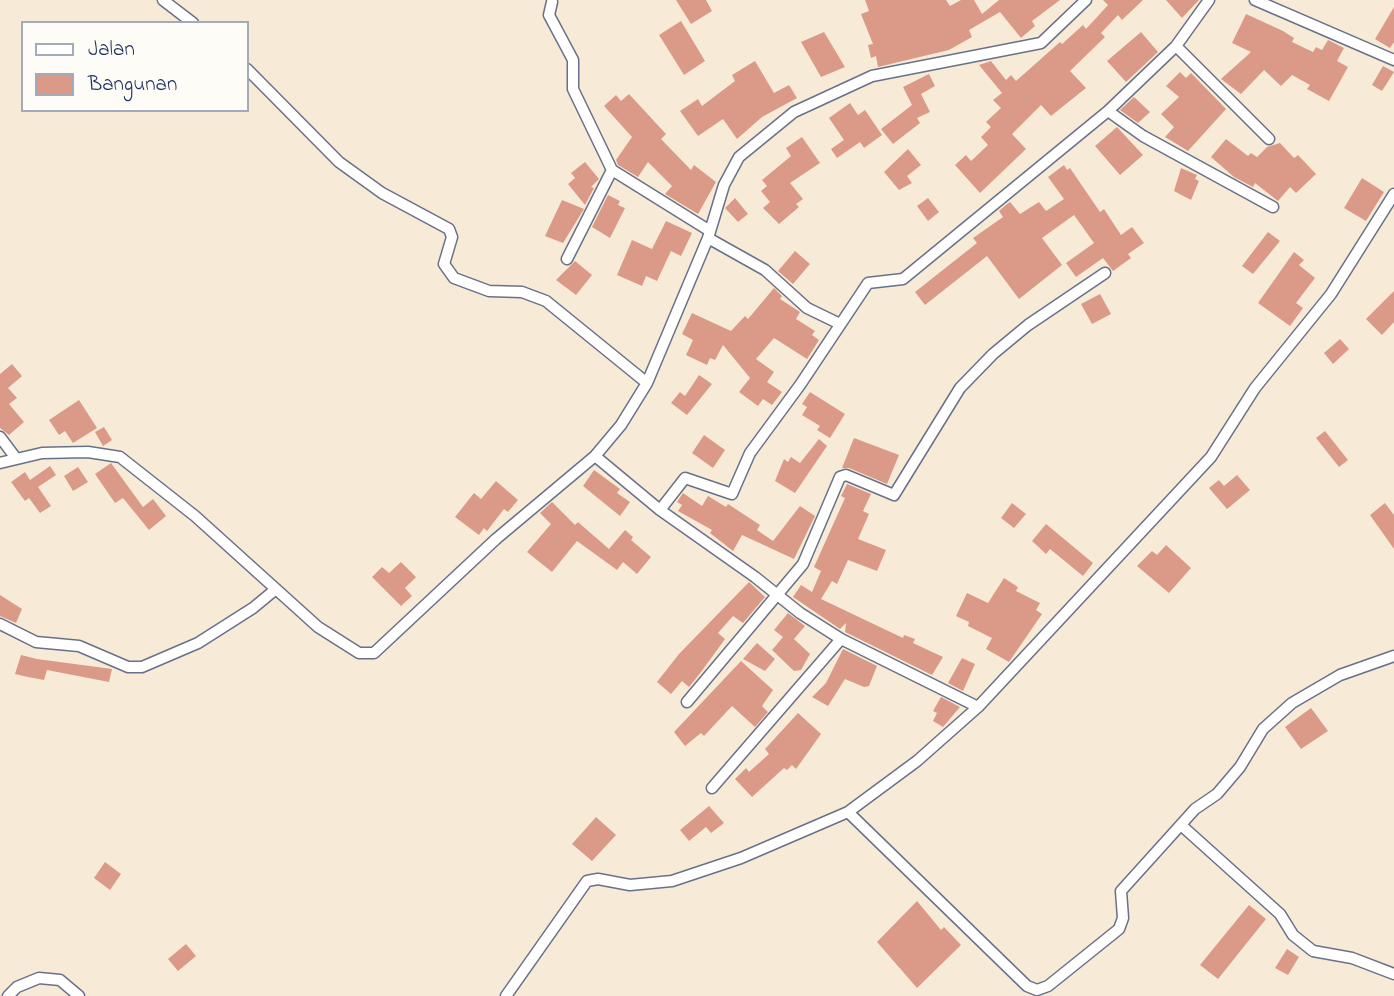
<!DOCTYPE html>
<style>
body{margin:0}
#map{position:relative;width:1394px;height:996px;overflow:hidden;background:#f7ebd8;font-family:"Indie Flower",sans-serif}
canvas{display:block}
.legend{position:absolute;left:21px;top:21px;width:228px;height:91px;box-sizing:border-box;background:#fdfcf7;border:2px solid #a3aaba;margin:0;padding:9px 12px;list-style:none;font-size:21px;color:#1b2f5e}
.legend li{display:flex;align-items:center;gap:14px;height:35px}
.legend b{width:35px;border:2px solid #a3aaba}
</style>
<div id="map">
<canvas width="1394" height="996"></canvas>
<ul class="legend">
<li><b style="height:9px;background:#fff"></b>Jalan</li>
<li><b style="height:19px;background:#db9a87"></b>Bangunan</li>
</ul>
</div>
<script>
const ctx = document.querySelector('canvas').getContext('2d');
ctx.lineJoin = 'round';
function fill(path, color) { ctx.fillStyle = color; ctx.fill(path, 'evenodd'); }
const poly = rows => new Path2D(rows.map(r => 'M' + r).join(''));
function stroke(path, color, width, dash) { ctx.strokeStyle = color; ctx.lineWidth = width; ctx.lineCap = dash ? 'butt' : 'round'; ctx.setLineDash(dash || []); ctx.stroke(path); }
const building = poly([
 [676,0,706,0,712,11,691,24],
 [865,0,946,0,950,6,961,0,974,0,982,14,999,0,1060,0,1032,21,1035,26,1021,38,1000,12,969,30,972,37,949,50,878,67,876,56,871,58,868,45,873,44,861,14,869,11],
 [1103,0,1143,0,1122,20,1118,15,1101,33,1105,37,1070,71,1086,88,1051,116,1041,105,1012,134,1026,149,980,193,955,165,966,155,971,161,988,145,981,137,991,127,986,122,1001,108,993,100,1002,93,979,65,991,61,1006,80,1011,75,1016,81,1060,42,1062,44,1083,25,1086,29,1108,5],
 [1166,0,1199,0,1182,18],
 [1394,7,1394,42,1390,48,1375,39],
 [1246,14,1283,31,1294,38,1292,42,1313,52,1316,47,1322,50,1328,40,1344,48,1337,61,1348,67,1329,101,1307,89,1310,85,1292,75,1281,86,1264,70,1241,94,1221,79,1251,52,1232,43],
 [681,21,705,61,684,75,659,35],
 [824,32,845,67,821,77,801,42],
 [1141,32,1158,52,1126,82,1107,61],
 [755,61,774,93,789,85,797,98,762,117,737,139,723,119,698,136,680,111,698,99,702,106,735,81,732,75],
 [1383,66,1394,72,1382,91,1372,85],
 [1180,72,1186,78,1191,73,1226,109,1188,151,1165,137,1174,127,1161,114,1179,97,1166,86],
 [929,74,935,86,921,94,930,112,917,118,920,123,893,144,881,129,912,105,903,87],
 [629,94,666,134,661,139,691,170,694,165,716,182,698,214,665,194,672,186,648,162,638,177,618,165,616,160,632,137,604,106,616,95,621,101],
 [1134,97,1150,112,1138,123,1120,110],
 [850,103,858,115,865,110,882,135,864,148,860,142,837,158,831,149,844,140,829,118],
 [1117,127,1143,155,1120,175,1095,146],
 [802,137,820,163,790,183,803,199,796,204,799,207,779,224,763,208,770,202,761,191,767,186,762,180,791,156,786,148],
 [1226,139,1248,156,1251,153,1257,157,1267,147,1280,143,1294,158,1298,155,1316,174,1296,193,1290,187,1278,201,1255,183,1253,187,1234,177,1211,157],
 [908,149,921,165,907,176,912,183,899,190,884,172],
 [585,162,599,179,591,187,594,188,585,205,568,184,575,178,571,173],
 [1064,165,1067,170,1070,168,1100,212,1104,209,1121,235,1132,227,1144,243,1128,254,1131,258,1113,271,1103,258,1076,277,1066,263,1094,243,1074,215,1042,238,1062,265,1019,299,987,256,925,305,915,292,977,243,973,238,1003,217,999,211,1007,204,1010,202,1020,214,1039,202,1046,211,1064,199,1048,177],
 [1181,168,1197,175,1195,179,1199,181,1191,200,1174,191],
 [1362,178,1384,192,1366,221,1344,208],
 [608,195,620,201,618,205,625,208,610,238,592,227],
 [735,198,748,214,738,222,725,208],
 [928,198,939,212,928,221,917,206],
 [562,200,584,209,563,243,545,236],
 [666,221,692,233,681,256,671,251,657,281,646,276,642,286,617,275,632,240,652,249],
 [1268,232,1280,241,1253,274,1242,266],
 [795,251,810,264,793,284,778,271],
 [1294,252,1304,260,1299,265,1315,278,1296,303,1303,308,1290,326,1258,303],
 [575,261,592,275,576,295,556,280],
 [774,288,782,296,780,299,800,312,796,319,815,331,812,335,819,340,807,359,774,338,756,359,774,372,767,382,782,392,772,405,763,399,758,406,739,392,750,378,723,345,715,360,710,358,707,365,686,355,693,340,682,334,692,313,731,331,745,316,748,319],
 [1394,291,1394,322,1382,335,1366,319],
 [1100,294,1111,314,1092,324,1081,304],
 [1340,339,1349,349,1333,364,1324,353],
 [12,364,22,376,8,388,17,398,9,404,24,422,9,435,0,428,0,374],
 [699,375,712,384,687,415,671,403,680,392,685,396],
 [810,392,845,414,830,438,817,430,820,426,802,415,807,407,802,404],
 [79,400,97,428,73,443,65,431,59,435,49,420],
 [104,427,112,440,103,446,95,432],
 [1325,431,1348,460,1339,467,1316,438],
 [704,435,725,450,713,468,692,453],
 [854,438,899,455,887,484,849,468,842,468],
 [819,439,827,446,795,493,775,481,784,459,788,462,791,457,800,463],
 [111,463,143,507,153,499,166,516,149,530,123,498,115,503,95,474],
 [50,466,56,475,38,487,51,506,40,513,29,498,25,501,11,482,25,472,30,480],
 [78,467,88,482,73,491,64,476],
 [594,470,620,489,617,493,630,502,620,516,583,486],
 [1237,475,1250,490,1227,509,1209,488,1219,480,1224,486],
 [496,481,518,500,508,512,504,509,487,531,484,528,479,535,455,517,474,493,481,499],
 [847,484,871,494,863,511,869,514,858,539,886,550,877,571,848,560,837,584,832,581,821,599,903,638,904,635,915,639,913,643,943,657,932,675,845,632,846,623,840,629,793,597,801,585,812,592,821,571,814,567,845,498,841,496],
 [683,493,702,506,708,496,726,507,728,504,760,525,757,530,773,541,800,506,815,516,794,559,742,535,733,551,710,533,712,530,678,511,682,505,677,502],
 [552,502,575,525,578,522,609,549,625,530,633,537,631,540,651,557,637,574,623,562,617,570,577,541,552,572,527,552,551,524,540,513],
 [1012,503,1026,514,1014,528,1001,518],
 [1385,503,1394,515,1394,549,1370,515],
 [1046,524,1093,563,1083,576,1050,549,1046,554,1032,541],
 [1166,545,1191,568,1169,593,1137,566,1152,551,1157,555],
 [401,562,416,577,405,588,412,596,401,606,372,577,382,567,389,573],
 [1004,578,1018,587,1016,591,1040,603,1036,610,1042,614,1009,662,986,649,992,638,968,626,969,622,956,616,967,593,988,603],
 [749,582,765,597,743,623,733,616,718,633,725,639,701,672,689,687,682,681,671,694,657,682,679,654],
 [0,595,22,609,16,623,0,616],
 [788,613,805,626,794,639,810,654,801,670,794,671,772,650,783,637,774,630],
 [757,643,775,659,765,671,743,659],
 [843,649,877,666,869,686,864,687,845,679,828,706,812,697,826,683],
 [21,655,37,659,112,669,109,682,47,670,44,680,28,677,15,674],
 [962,658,975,664,963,691,948,683],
 [741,661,773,690,762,706,768,712,755,727,732,706,704,736,701,733,685,746,674,732],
 [941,697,960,707,943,727,933,721,937,713,933,711],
 [1311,708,1328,731,1301,749,1285,727],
 [798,713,821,734,796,769,792,765,787,770,784,768,752,797,735,779,746,768,749,772,769,754,765,749],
 [709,806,724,823,711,833,706,827,689,841,680,830],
 [596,817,616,835,592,861,572,844],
 [105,862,121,874,110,890,94,878],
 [917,901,941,930,944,927,961,945,917,988,877,942],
 [1249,905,1266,919,1218,979,1200,965],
 [186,944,196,956,178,971,168,959],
 [1287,949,1299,957,1288,975,1275,968]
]);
const street = poly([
 [163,0,193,23],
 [1255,0,1394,60],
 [552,2,549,15,573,60,573,89,612,170,710,231],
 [1176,46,1269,139],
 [247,69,339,162,382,193,449,229,452,237,444,264,454,278,489,291,522,292,546,301,647,383],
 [1108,111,1143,136,1273,207],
 [708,238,765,270,807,308,840,324],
 [567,259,612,170],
 [0,437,15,457],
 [0,463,42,453,88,452,120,457,195,516,318,627,359,653,374,653,496,539,595,456],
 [660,510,685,478,732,494,750,453,800,385,868,283,903,279,1108,111,1176,46,1209,0],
 [0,624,36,642,79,646,128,667,142,667,198,643,253,608,276,589],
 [687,702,803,564,840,477,846,475,894,495,960,388,993,354,1028,325,1105,273],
 [978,707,841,639,800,613,755,577,660,510,595,456,621,425,647,383,708,238,724,185,739,157,794,112,872,76,1041,43,1086,0],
 [712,788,841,639],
 [848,812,1027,986,1037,990,1048,986,1119,929,1123,918,1121,891,1195,809,1217,794,1240,767,1263,729,1292,703,1340,675,1394,656],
 [1181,825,1280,914,1293,935,1313,951,1352,958,1394,974],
 [8,996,17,987,39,978,60,980,79,996],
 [506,996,587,881,598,879,630,885,672,881,741,858,848,812,917,761,978,707,1211,457,1255,388,1331,294,1394,194]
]);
fill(building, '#db9a87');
stroke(street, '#687189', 13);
stroke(street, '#fff', 10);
</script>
